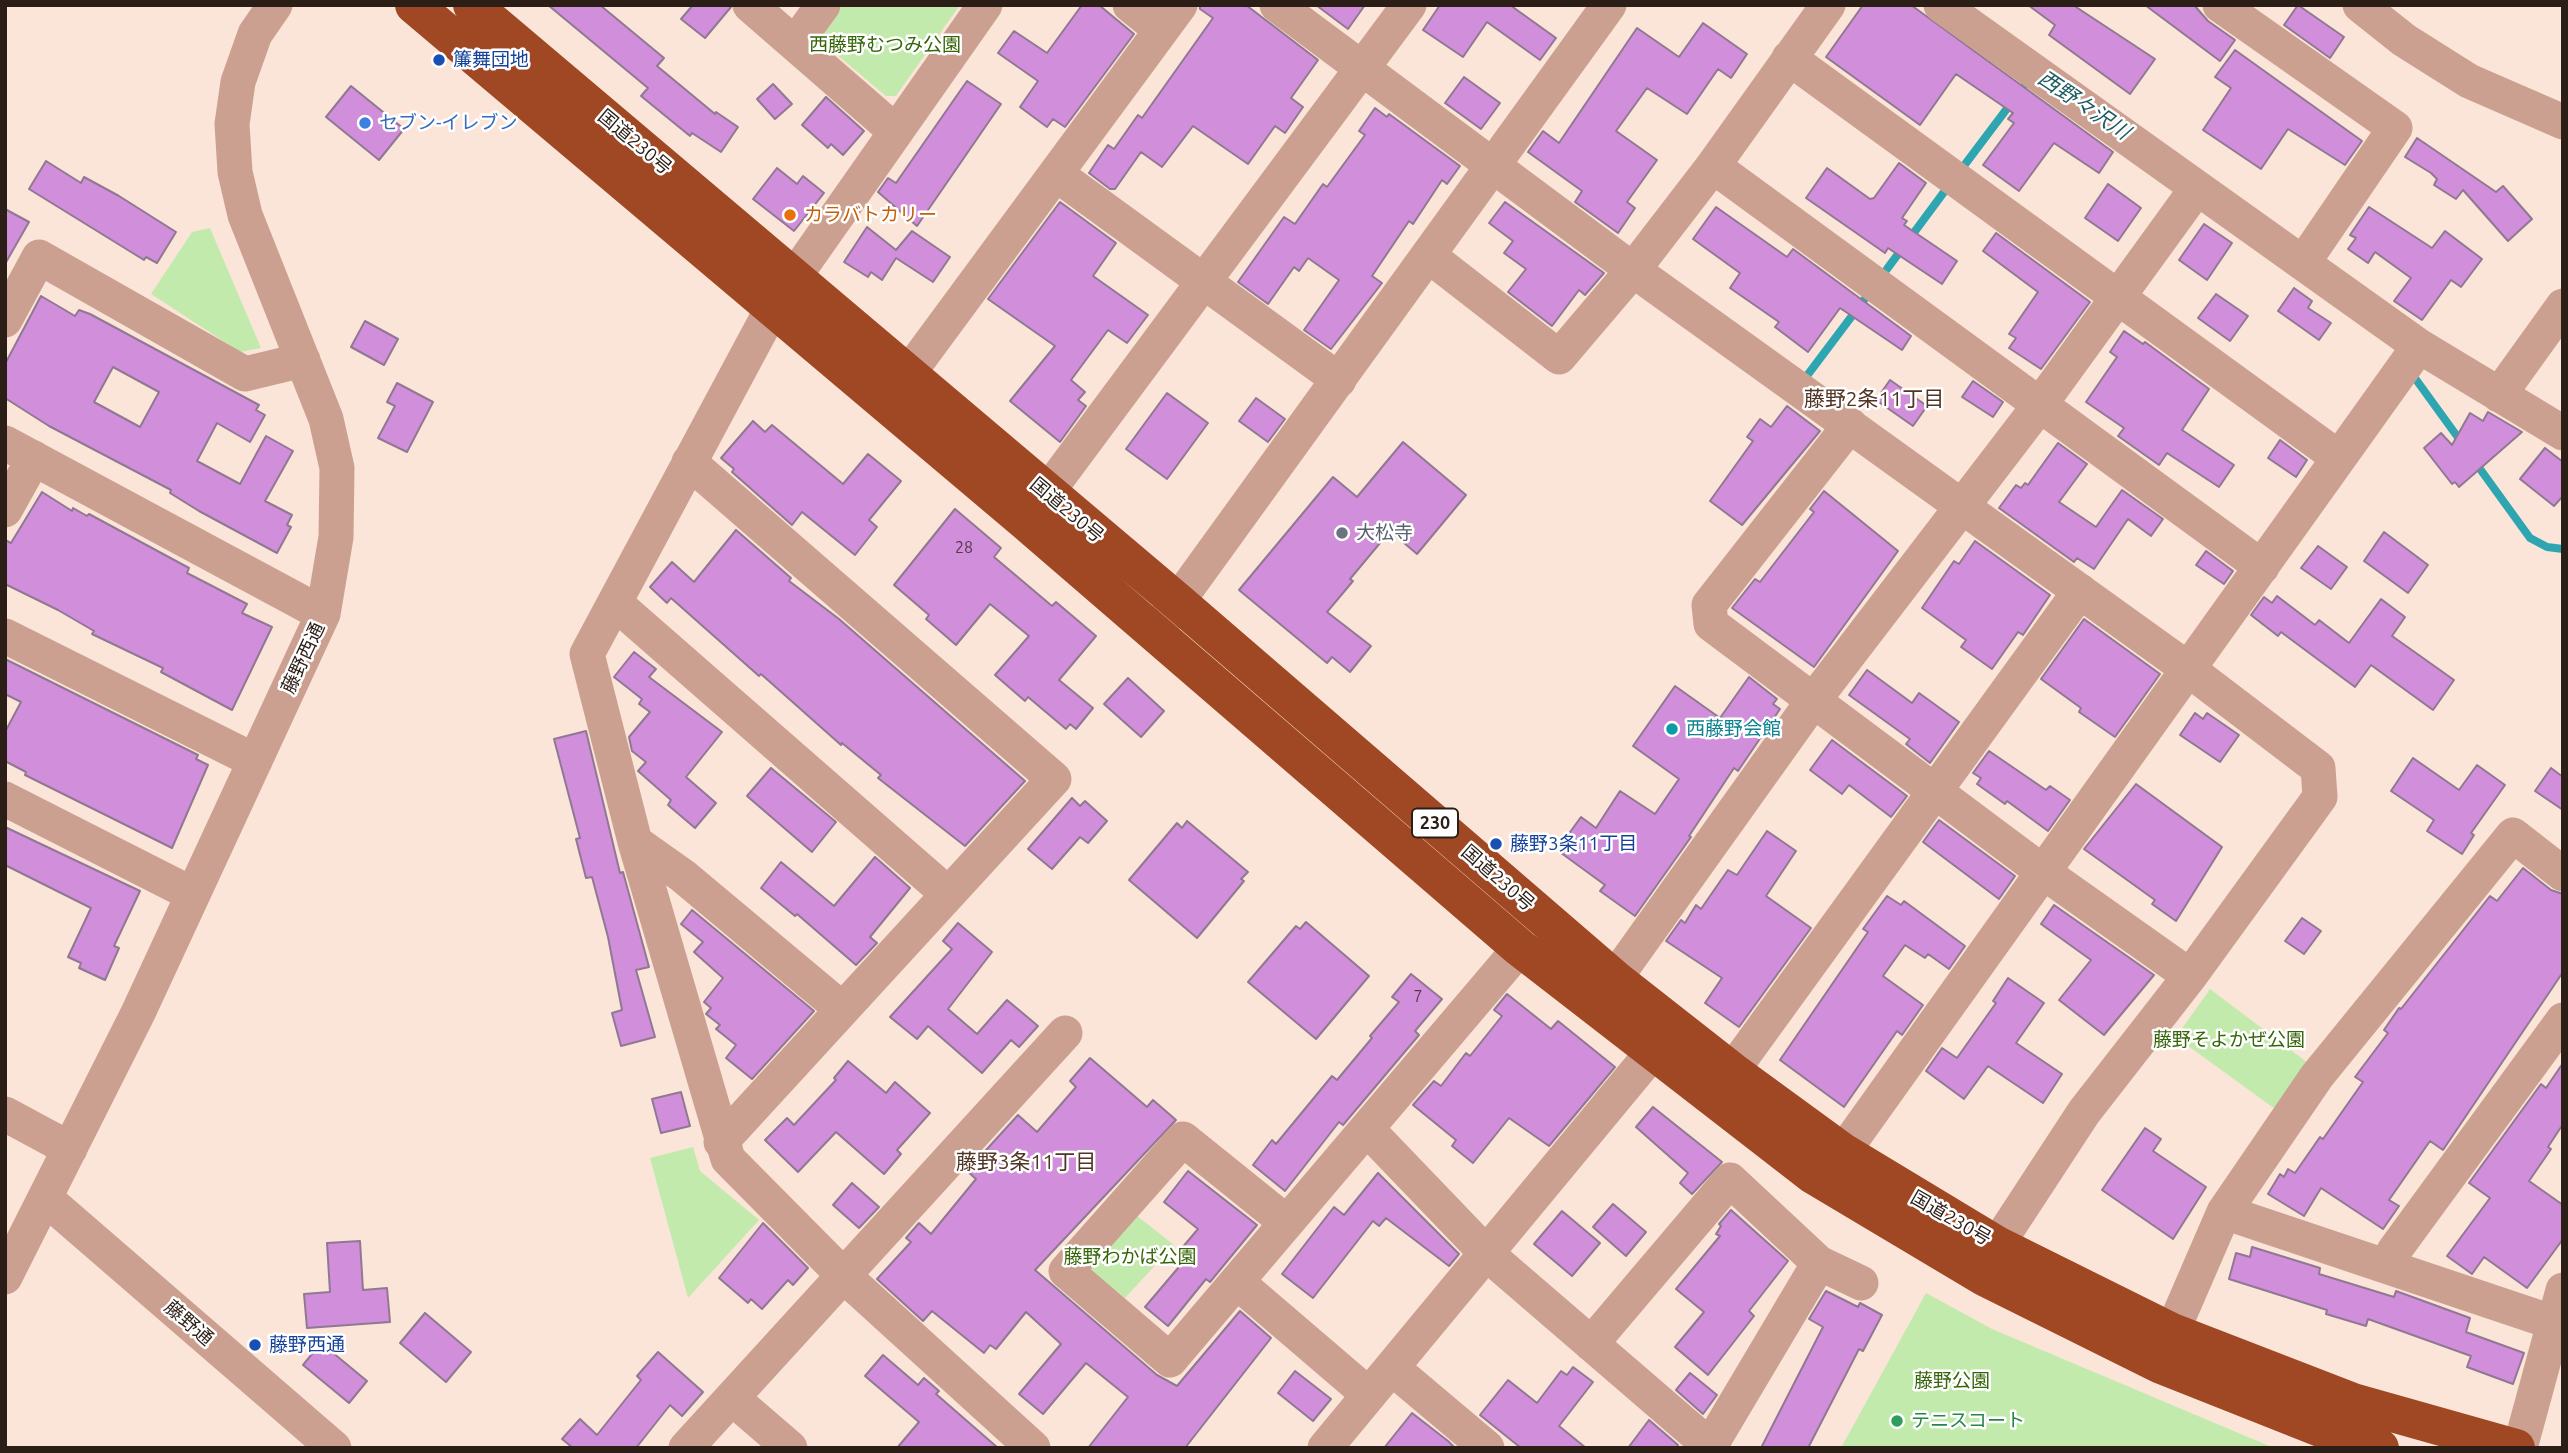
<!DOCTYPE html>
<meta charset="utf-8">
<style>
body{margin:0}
#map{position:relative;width:2568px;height:1453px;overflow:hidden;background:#fae5d8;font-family:Ubuntu,sans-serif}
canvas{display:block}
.frame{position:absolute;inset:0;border:7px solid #2b1e17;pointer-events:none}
</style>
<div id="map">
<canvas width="2568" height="1453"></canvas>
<div class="frame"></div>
</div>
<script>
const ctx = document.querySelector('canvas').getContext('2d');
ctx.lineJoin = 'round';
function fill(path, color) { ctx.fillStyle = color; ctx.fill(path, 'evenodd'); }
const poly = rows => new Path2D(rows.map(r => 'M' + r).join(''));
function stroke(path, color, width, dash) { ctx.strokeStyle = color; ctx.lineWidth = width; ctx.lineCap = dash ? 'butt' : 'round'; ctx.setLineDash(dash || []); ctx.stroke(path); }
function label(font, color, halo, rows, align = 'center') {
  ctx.font = font + ' Ubuntu,"Noto Sans JP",sans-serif'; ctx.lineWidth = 5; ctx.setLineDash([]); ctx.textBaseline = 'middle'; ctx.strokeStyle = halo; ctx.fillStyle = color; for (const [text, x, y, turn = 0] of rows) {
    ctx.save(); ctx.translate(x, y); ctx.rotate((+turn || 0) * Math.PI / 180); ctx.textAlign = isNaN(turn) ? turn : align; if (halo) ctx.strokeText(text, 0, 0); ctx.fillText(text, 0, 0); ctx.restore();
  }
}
const green = poly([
 [840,5,960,5,896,96,886,96,817,38],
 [210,228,261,348,240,352,151,294,192,232],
 [2210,989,2308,1063,2275,1109,2176,1037],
 [693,1147,700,1171,759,1220,688,1298,650,1158],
 [1136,1215,1174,1245,1125,1298,1088,1269],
 [1926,1293,1992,1329,2274,1448,1841,1448]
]);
const stream = poly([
 [1963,167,2027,82,2032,86],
 [1887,269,1947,188],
 [2412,374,2462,443],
 [1806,377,1870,292],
 [2475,462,2530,538,2547,547,2563,549]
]);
const building = poly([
 [548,5,600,5,664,58,657,66,715,114,716,112,738,127,721,152,692,133,690,136,641,96,648,88,548,5],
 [693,5,730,5,731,7,705,38,681,19,693,5],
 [1082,5,1099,5,1134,34,1065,127,1053,119,1047,127,1020,107,1038,81,998,53,1014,31,1047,53,1082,5],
 [1200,5,1246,5,1318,60,1291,98,1303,107,1285,133,1275,126,1248,164,1193,126,1162,167,1141,152,1115,189,1110,189,1089,173,1108,145,1114,149,1138,115,1142,118,1213,18,1200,9,1200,5],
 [1316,5,1365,5,1348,29,1316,5],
 [1440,5,1510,5,1556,38,1540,60,1487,22,1463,57,1423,30,1440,5],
 [1863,5,1911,5,2113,152,2099,173,2054,143,2019,191,1983,165,2014,123,2008,119,2013,113,1956,74,1920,125,1826,57,1863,5],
 [2028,5,2073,5,2155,59,2130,94,2049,35,2055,25,2028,5],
 [2145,5,2194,5,2208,21,2235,40,2220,61,2145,5],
 [2298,5,2344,37,2330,58,2284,25,2298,5],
 [1703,23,1747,54,1731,78,1718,69,1687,114,1647,88,1616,131,1657,160,1627,202,1635,208,1618,233,1575,202,1582,191,1528,152,1543,131,1559,143,1637,28,1679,57,1703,23],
 [2235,50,2362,141,2345,165,2288,129,2261,169,2203,130,2231,88,2215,77,2235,50],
 [1464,77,1500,103,1481,129,1445,103,1464,77],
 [967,81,1001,104,917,226,878,192,888,178,896,183,967,81],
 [773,84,792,104,775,119,757,99,773,84],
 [351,86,404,129,379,160,326,117,351,86],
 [826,97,864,131,843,155,831,144,828,148,802,125,826,97],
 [1375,108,1387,117,1389,114,1460,166,1447,184,1442,180,1413,224,1409,221,1372,276,1382,283,1331,349,1304,330,1339,280,1308,258,1299,271,1294,267,1268,304,1238,282,1284,217,1295,224,1323,184,1327,187,1365,135,1359,131,1375,108],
 [2417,138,2496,192,2503,186,2532,219,2508,241,2463,190,2456,199,2434,185,2437,179,2431,173,2405,157,2417,138],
 [46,161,81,183,84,177,119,196,176,232,157,263,146,257,144,260,29,189,46,161],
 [1899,163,1926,183,1902,218,1907,221,1904,225,1957,261,1942,284,1888,248,1885,253,1806,198,1827,168,1870,199,1874,198,1899,163],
 [777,168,797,184,803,176,824,193,794,231,753,199,777,168],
 [2108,184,2141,208,2118,241,2085,218,2108,184],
 [1060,202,1116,243,1093,276,1148,315,1127,343,1108,330,1071,380,1085,392,1078,400,1086,406,1060,442,1010,401,1055,346,988,299,1060,202],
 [1505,202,1604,273,1585,295,1579,290,1552,326,1508,292,1526,269,1504,253,1513,241,1489,223,1505,202],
 [1716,207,1787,257,1793,249,1911,336,1902,350,1840,308,1808,352,1775,327,1779,322,1730,288,1740,273,1693,239,1716,207],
 [2369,207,2432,248,2445,231,2482,259,2461,287,2451,280,2422,320,2394,301,2411,278,2375,252,2368,263,2348,249,2356,238,2350,235,2369,207],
 [5,209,29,222,5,264,5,209],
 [2204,224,2232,243,2207,280,2179,260,2204,224],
 [867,227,896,250,912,231,950,257,933,282,896,258,882,280,871,272,868,277,844,262,867,227],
 [1996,233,2090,302,2041,369,2009,348,2016,338,2009,334,2038,292,1983,251,1996,233],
 [2294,288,2312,301,2308,308,2331,323,2319,340,2278,311,2294,288],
 [2216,294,2248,316,2230,341,2198,318,2216,294],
 [41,296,75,316,79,310,90,314,259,405,256,410,265,415,250,442,217,423,197,461,240,484,266,436,293,451,265,501,292,515,287,525,291,527,277,553,199,511,170,493,171,490,49,426,5,398,5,364,41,296],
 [113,367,159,392,140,427,94,402,113,367],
 [365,321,398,339,384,365,351,347,365,321],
 [2124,331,2143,344,2145,342,2209,389,2182,430,2234,465,2219,487,2167,453,2159,465,2118,436,2124,428,2086,402,2117,357,2110,352,2124,331],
 [1890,380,1927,406,1913,426,1876,400,1890,380],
 [1973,381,2003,402,1993,417,1962,397,1973,381],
 [397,383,433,402,407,452,378,438,395,406,387,402,397,383],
 [1167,393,1208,423,1167,479,1126,449,1167,393],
 [1256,398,1285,419,1268,442,1239,421,1256,398],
 [1787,406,1820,431,1742,525,1710,501,1753,441,1747,437,1760,419,1771,427,1787,406],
 [2488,412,2522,432,2459,487,2455,482,2452,484,2424,448,2441,433,2452,445,2470,413,2483,421,2488,412],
 [753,421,765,432,772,425,843,484,868,454,901,481,869,520,877,527,855,555,802,512,792,525,732,472,734,469,721,458,753,421],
 [2280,440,2307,460,2296,477,2268,458,2280,440],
 [1403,442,1466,495,1417,554,1390,531,1350,579,1353,581,1327,612,1371,646,1350,672,1332,657,1327,663,1239,590,1333,477,1357,497,1403,442],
 [2058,443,2087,464,2059,502,2096,527,2122,490,2163,519,2151,536,2128,519,2094,569,2077,558,2074,562,1999,508,2016,485,2021,488,2025,483,2028,485,2058,443],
 [2545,448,2563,462,2563,496,2554,506,2520,479,2545,448],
 [1824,491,1898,551,1814,667,1732,608,1755,579,1760,582,1814,512,1810,509,1824,491],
 [42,492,72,511,73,508,87,516,89,514,189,568,187,573,247,604,242,613,272,627,232,710,161,672,163,668,92,634,94,631,58,610,5,584,5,540,11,543,42,492],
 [955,509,1001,548,994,557,1052,606,1056,602,1096,636,1059,680,1093,708,1076,729,1070,724,1066,729,1028,697,1025,701,995,675,1029,636,990,604,956,645,926,619,929,615,894,585,955,509],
 [736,530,791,578,789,581,839,619,1025,781,965,846,878,778,881,775,842,743,841,745,761,674,759,676,671,598,667,603,650,587,672,562,694,582,736,530],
 [2384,532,2428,565,2408,593,2364,561,2384,532],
 [1975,541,2050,595,2023,635,2018,632,1992,669,1961,647,1966,640,1922,608,1954,561,1959,564,1975,541],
 [2318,546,2347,567,2331,589,2301,568,2318,546],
 [2206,551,2233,571,2224,584,2196,565,2206,551],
 [2277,596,2315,625,2319,620,2349,643,2381,599,2405,617,2392,636,2454,680,2433,710,2371,665,2355,687,2281,632,2278,636,2251,615,2264,597,2272,603,2277,596],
 [2084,619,2160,674,2115,737,2079,712,2081,708,2041,679,2084,619],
 [634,652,656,669,649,677,722,732,686,777,716,803,695,828,668,805,671,800,638,771,646,762,632,751,629,737,650,712,639,704,642,699,614,677,634,652],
 [5,659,198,755,196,759,208,765,172,848,25,775,26,772,5,761,5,732,21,702,5,694,5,659],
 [1867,670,1912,703,1919,693,1959,722,1930,763,1906,744,1910,739,1849,695,1867,670],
 [1749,677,1777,699,1773,704,1780,709,1738,771,1734,768,1689,836,1691,837,1635,916,1600,891,1605,885,1557,850,1581,817,1596,828,1620,791,1655,814,1679,779,1633,746,1675,686,1720,718,1749,677],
 [1128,678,1164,711,1141,737,1104,704,1128,678],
 [2195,713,2203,719,2207,713,2239,735,2220,762,2180,735,2195,713],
 [586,731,620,873,623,872,649,967,636,970,655,1037,621,1046,612,1013,622,1010,608,937,592,877,586,878,576,839,580,838,554,739,586,731],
 [1832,740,1907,796,1891,817,1849,785,1842,794,1810,770,1832,740],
 [1989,751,2046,790,2050,786,2070,800,2048,831,2007,801,2005,804,1977,784,1981,778,1973,773,1989,751],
 [2413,758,2459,790,2477,765,2505,785,2471,833,2474,835,2462,854,2427,831,2434,820,2391,791,2413,758],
 [771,768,836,822,812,852,747,796,771,768],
 [2551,768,2563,777,2563,810,2535,791,2551,768],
 [2136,784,2222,847,2176,921,2152,904,2155,900,2084,849,2136,784],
 [1072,798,1080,806,1085,801,1107,821,1088,843,1080,837,1052,869,1028,849,1072,798],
 [1939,820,2015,876,1999,899,1923,842,1939,820],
 [1187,821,1248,872,1241,879,1244,881,1197,938,1129,880,1177,823,1182,828,1187,821],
 [5,827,140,891,114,946,119,948,105,980,79,968,81,963,68,957,91,908,5,865,5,827],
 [1767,831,1796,851,1766,896,1811,928,1739,1027,1705,1003,1722,978,1666,941,1681,920,1685,923,1696,905,1701,909,1728,870,1737,875,1767,831],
 [875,857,910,888,870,937,877,943,856,965,797,914,795,916,761,888,781,862,834,906,875,857],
 [2523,868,2551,890,2563,894,2563,972,2443,1150,2430,1141,2389,1200,2399,1206,2383,1229,2321,1188,2304,1216,2268,1194,2280,1174,2284,1177,2288,1169,2295,1173,2320,1137,2323,1139,2363,1082,2355,1077,2388,1033,2384,1030,2399,1008,2401,1009,2490,896,2497,901,2523,868],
 [1887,896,1901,905,1904,901,1965,946,1949,969,1928,954,1925,958,1905,945,1883,976,1923,1005,1902,1035,1897,1031,1844,1107,1780,1060,1868,932,1863,929,1887,896],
 [2054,905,2154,975,2104,1035,2059,1000,2091,960,2041,924,2054,905],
 [692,910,814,1011,752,1079,726,1058,736,1045,716,1029,720,1025,706,1014,711,1008,704,1002,723,978,694,952,703,942,681,924,692,910],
 [2302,918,2321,931,2304,954,2285,941,2302,918],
 [1306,922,1369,976,1316,1039,1248,982,1296,926,1300,929,1306,922],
 [958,923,992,952,948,1009,977,1034,1007,1000,1038,1026,1019,1047,1011,1040,982,1073,928,1026,917,1039,890,1017,952,949,943,941,958,923],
 [1411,974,1442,999,1415,1031,1419,1035,1343,1125,1339,1122,1285,1191,1253,1165,1272,1140,1276,1144,1332,1076,1337,1080,1372,1038,1370,1036,1399,1002,1392,997,1411,974],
 [2008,978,2044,1003,2016,1043,2062,1074,2043,1103,1988,1066,1964,1099,1926,1071,1942,1048,1957,1058,1996,1003,1993,1001,2008,978],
 [1507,994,1551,1029,1558,1021,1615,1067,1549,1146,1509,1118,1473,1163,1452,1146,1456,1140,1413,1105,1434,1081,1441,1086,1466,1053,1470,1056,1502,1016,1494,1010,1507,994],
 [1090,1058,1147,1107,1153,1100,1176,1120,1035,1270,1157,1375,1177,1386,1240,1311,1271,1338,1185,1448,1088,1448,1128,1397,1086,1363,1043,1414,1019,1394,1061,1344,1026,1312,996,1349,990,1345,984,1353,932,1311,923,1321,877,1279,911,1242,906,1238,919,1223,931,1234,976,1179,967,1171,1018,1115,1037,1132,1076,1087,1070,1081,1090,1058],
 [848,1061,886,1093,895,1082,930,1113,897,1150,901,1154,884,1174,836,1132,798,1172,765,1140,787,1118,794,1125,836,1080,834,1078,848,1061],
 [2563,1063,2563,1124,2548,1147,2551,1149,2529,1181,2563,1205,2563,1239,2527,1288,2484,1257,2472,1274,2447,1256,2490,1198,2469,1183,2541,1084,2546,1088,2563,1063],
 [681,1092,690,1126,661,1133,652,1099,681,1092],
 [1653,1107,1722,1162,1692,1194,1680,1183,1688,1173,1636,1127,1653,1107],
 [2145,1128,2161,1139,2153,1151,2206,1187,2173,1239,2102,1190,2145,1128],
 [1188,1171,1257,1225,1210,1282,1206,1279,1168,1326,1145,1307,1184,1261,1176,1255,1198,1229,1164,1202,1188,1171],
 [1378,1173,1459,1254,1449,1266,1386,1218,1379,1226,1373,1221,1313,1298,1282,1274,1334,1207,1344,1215,1378,1173],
 [852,1183,879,1207,859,1228,833,1205,852,1183],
 [1613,1204,1646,1232,1626,1256,1593,1227,1613,1204],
 [1731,1210,1788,1261,1749,1311,1754,1316,1708,1375,1675,1347,1704,1312,1676,1289,1720,1236,1716,1234,1721,1226,1719,1224,1731,1210],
 [1562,1211,1600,1243,1572,1276,1534,1244,1562,1211],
 [763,1223,808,1268,793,1285,788,1280,762,1309,751,1299,748,1303,719,1278,763,1223],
 [360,1241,363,1290,387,1288,390,1322,307,1328,304,1294,330,1292,327,1243,360,1241],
 [2252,1247,2320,1268,2319,1274,2394,1297,2396,1291,2470,1318,2466,1332,2524,1353,2513,1384,2467,1367,2471,1356,2368,1319,2366,1326,2326,1314,2327,1310,2229,1279,2236,1253,2250,1257,2252,1247],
 [1826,1291,1858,1307,1860,1303,1882,1315,1863,1351,1859,1349,1808,1448,1761,1448,1823,1327,1809,1319,1826,1291],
 [425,1313,471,1352,446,1382,400,1343,425,1313],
 [321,1343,367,1381,349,1403,303,1365,321,1343],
 [658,1352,703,1392,682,1416,670,1405,636,1448,573,1448,562,1439,580,1419,597,1435,641,1380,637,1376,658,1352],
 [883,1355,918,1385,924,1378,939,1391,936,1394,998,1448,897,1448,919,1422,865,1376,883,1355],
 [1573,1367,1593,1382,1559,1426,1586,1448,1521,1448,1480,1415,1508,1380,1537,1403,1561,1371,1567,1375,1573,1367],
 [1295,1371,1331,1399,1313,1421,1278,1393,1295,1371],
 [1690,1373,1717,1395,1703,1414,1676,1390,1690,1373],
 [1412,1413,1448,1441,1455,1448,1384,1448,1412,1413],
 [1649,1420,1678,1445,1676,1448,1628,1448,1649,1420]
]);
const minor = poly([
 [750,5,895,131],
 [985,5,773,307,587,654,635,842,728,1159,844,1276,1033,1448],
 [1130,5,1161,30],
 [1277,5,1633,270,2188,669,2318,768,2320,797,2190,976,2084,1112,1997,1245],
 [1941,5,2419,346,2563,433],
 [2220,5,2395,128,2303,263],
 [2360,5,2404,40,2469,81,2563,122],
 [795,44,823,5],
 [1789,58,2339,458],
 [1713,166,2262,567],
 [1056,174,1339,380],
 [1429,256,1559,357,1633,270,1713,166,1828,5],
 [5,320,39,257,245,374,303,360],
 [2499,395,2563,306],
 [891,397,1180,5],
 [1850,425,1709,605,1711,624,2043,872,2190,976],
 [5,443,323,614],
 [689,462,1054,779,721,1142],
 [5,510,34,458],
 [1031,514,1409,5],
 [615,603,948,894],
 [1162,623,1609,5],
 [5,636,255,761],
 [5,799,192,894],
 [635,842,683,876,842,1009],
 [1598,1002,1813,701,2039,406,2197,188],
 [1732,1071,2080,591],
 [5,1114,70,1149],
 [1367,1129,1487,1254,1710,1446],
 [1843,1152,2419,346],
 [45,1198,334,1448],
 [2224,1212,2552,1322],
 [1286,1222,1183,1139,1066,1271,1170,1360,1520,948],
 [2389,1266,2394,1251,2563,1020],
 [5,1277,138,1013,323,614,336,537,337,468,326,419,245,215,235,172,232,124,238,82,255,34,275,5],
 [1237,1282,1369,1395],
 [2172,1332,2224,1212,2317,1076,2513,835,2563,874],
 [1591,1344,1730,1180,1819,1263,1861,1283],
 [1392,1368,1487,1448],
 [732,1398,790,1448],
 [686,1448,1065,1033],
 [1325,1448,1652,1053],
 [1709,1448,1819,1263],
 [2520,1448,2563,1290]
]);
const highway = poly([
 [414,5,1025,521,1520,948,1813,1175,1984,1277,2159,1364,2343,1437,2380,1448],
 [472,5,1178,602,1616,980,1732,1071,1843,1152,1997,1245,2172,1332,2353,1402,2516,1448]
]);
const markers = [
 [439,60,7,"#1a4fb4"],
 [365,123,7,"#3f7fe0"],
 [790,215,7,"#e8710a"],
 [1342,533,7,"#6b7280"],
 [1672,729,7,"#0f9aa8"],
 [1496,844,7,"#1a4fb4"],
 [255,1345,7,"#1a4fb4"],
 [1897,1421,7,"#2e9e5b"]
];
const numberNames = [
 ["28",964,548],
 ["7",1418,997]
];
const shields = [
 [1435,823,46]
];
const shieldNames = [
 ["230",1435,823]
];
const parkNames = [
 ["西藤野むつみ公園",885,45],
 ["藤野そよかぜ公園",2229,1040],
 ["藤野わかば公園",1130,1257],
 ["藤野公園",1952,1381]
];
const transitNames = [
 ["簾舞団地",453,60],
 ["藤野3条11丁目",1510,844],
 ["藤野西通",269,1345]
];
const shopNames = [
 ["セブン-イレブン",379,123]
];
const streetNames = [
 ["国道230号",635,142,40],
 ["国道230号",1067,510,40],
 ["藤野西通",303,658,-65],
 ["国道230号",1498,878,41],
 ["国道230号",1951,1218,30],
 ["藤野通",189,1323,41]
];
const foodNames = [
 ["カラバトカリー",804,215]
];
const worshipNames = [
 ["大松寺",1356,533]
];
const cultureNames = [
 ["西藤野会館",1686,729]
];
const leisureNames = [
 ["テニスコート",1911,1421]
];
const waterNames = [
 ["西野々沢川",2084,105,34]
];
const neighbourhoodNames = [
 ["藤野2条11丁目",1874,399],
 ["藤野3条11丁目",1026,1162]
];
fill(green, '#c3eaad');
stroke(stream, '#2ea6b1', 8);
fill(building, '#d18eda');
stroke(building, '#907893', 2);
stroke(minor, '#cca090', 35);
stroke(highway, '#a04723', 38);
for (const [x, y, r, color] of markers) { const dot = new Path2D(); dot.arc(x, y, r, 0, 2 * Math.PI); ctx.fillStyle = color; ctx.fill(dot); stroke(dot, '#fff', 2.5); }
label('16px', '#543a48', null, numberNames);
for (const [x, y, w] of shields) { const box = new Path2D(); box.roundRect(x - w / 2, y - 14.5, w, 29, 5); ctx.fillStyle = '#fff'; ctx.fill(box); stroke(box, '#2b1e17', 2); }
label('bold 18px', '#2b1e17', null, shieldNames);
label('19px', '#366509', '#fff', parkNames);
label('19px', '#164399', '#fff', transitNames, 'left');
label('19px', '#366cbe', '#fff', shopNames, 'left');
label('19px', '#2b1e17', '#fff', streetNames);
label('19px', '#c56008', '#fff', foodNames, 'left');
label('19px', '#5b616d', '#fff', worshipNames, 'left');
label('19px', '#0d838f', '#fff', cultureNames, 'left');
label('19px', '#27864d', '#fff', leisureNames, 'left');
label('italic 21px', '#1d5c62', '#fff', waterNames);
label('21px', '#503424', '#fff', neighbourhoodNames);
</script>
